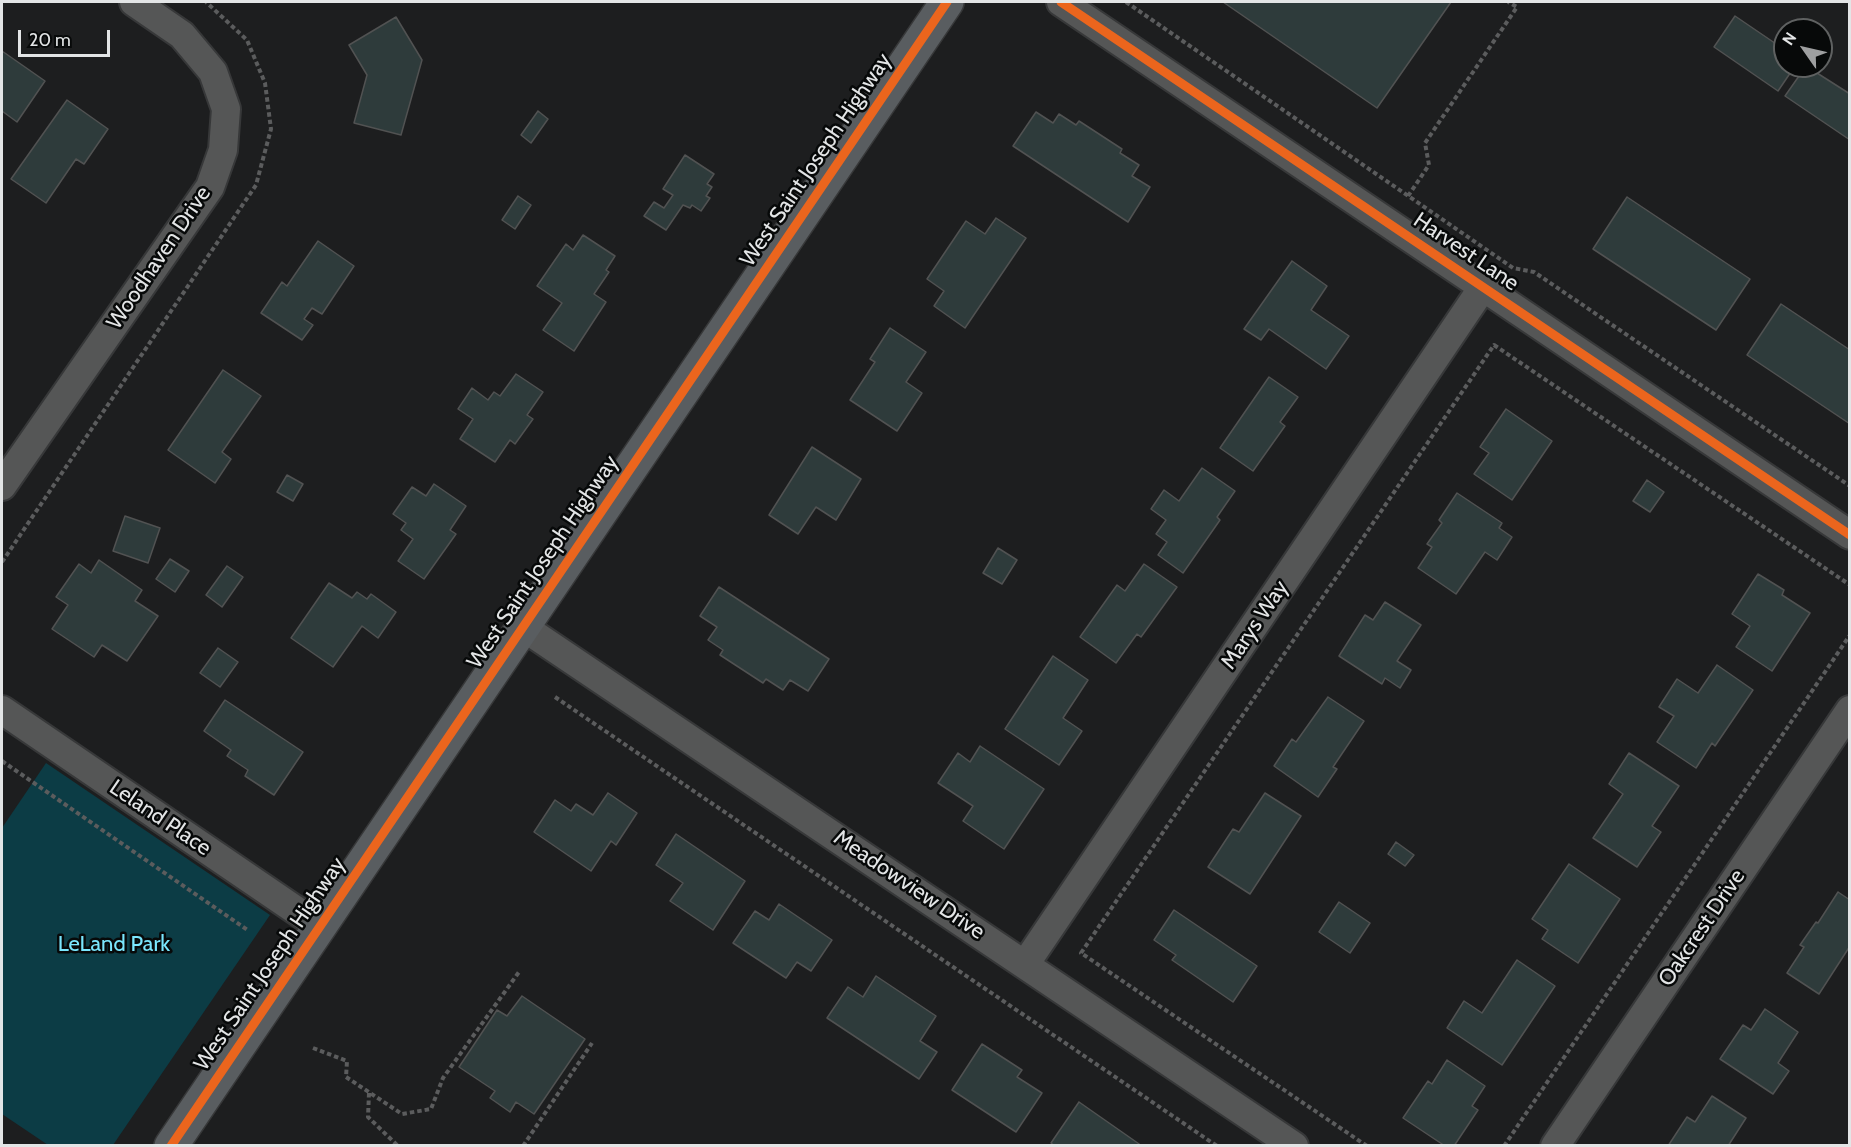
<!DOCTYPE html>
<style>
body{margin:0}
#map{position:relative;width:1851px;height:1147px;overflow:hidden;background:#1d1e1f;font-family:Cabin,sans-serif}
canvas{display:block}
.frame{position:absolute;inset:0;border:3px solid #e3e5e6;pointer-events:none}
.north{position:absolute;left:1773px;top:18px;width:60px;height:60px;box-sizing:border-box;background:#070909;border:2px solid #5f6161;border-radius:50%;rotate:304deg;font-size:16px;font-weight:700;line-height:24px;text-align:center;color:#e3e5e6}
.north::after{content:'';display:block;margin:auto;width:21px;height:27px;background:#9e9fa0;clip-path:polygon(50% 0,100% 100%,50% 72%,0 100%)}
.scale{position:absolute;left:18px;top:30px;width:92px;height:27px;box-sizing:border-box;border:3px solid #e3e5e6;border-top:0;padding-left:8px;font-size:18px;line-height:21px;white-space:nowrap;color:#e3e5e6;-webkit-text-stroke:4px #070909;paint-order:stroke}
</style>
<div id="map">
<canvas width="1851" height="1147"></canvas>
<div class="frame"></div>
<div class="north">N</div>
<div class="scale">20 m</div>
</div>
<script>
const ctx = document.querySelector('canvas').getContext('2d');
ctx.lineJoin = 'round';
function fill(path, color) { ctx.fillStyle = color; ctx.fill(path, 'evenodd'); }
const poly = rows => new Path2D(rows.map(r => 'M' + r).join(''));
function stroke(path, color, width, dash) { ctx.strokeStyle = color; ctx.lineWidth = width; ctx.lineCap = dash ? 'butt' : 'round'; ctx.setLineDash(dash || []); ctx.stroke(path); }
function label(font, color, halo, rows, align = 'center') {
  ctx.font = font + ' Cabin,sans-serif'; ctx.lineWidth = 5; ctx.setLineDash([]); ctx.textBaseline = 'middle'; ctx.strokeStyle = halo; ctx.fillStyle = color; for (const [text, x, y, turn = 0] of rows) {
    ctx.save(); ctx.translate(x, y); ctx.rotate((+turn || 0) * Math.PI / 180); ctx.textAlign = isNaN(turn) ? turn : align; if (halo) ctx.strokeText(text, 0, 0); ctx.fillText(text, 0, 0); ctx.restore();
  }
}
const green = poly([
 [46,763,270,915,113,1145,48,1145,2,1114,2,828]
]);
const building = poly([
 [1223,2,1451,2,1377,108,1223,2],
 [1735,16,1785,50,1785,66,1795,66,1778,91,1714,47,1735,16],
 [396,17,422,60,401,135,354,123,367,75,349,45,396,17],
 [2,51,45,81,17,122,2,111,2,51],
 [1806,66,1850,94,1850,140,1785,96,1806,66],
 [67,100,108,129,84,164,76,159,46,203,11,179,67,100],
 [538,111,548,119,531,143,521,135,538,111],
 [1036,112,1053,123,1059,114,1076,125,1079,121,1122,149,1120,153,1139,165,1132,176,1150,187,1128,222,1013,146,1036,112],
 [685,155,714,174,707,184,712,187,706,196,710,198,701,211,692,205,690,208,683,205,666,230,644,216,654,202,664,208,673,195,663,189,685,155],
 [518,196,531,205,515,229,502,220,518,196],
 [1627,197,1750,279,1716,330,1593,249,1627,197],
 [996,218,1026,238,965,328,934,306,944,291,927,279,966,221,985,234,996,218],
 [583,235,615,256,606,270,609,272,594,294,606,302,574,351,543,330,562,303,537,286,566,244,573,250,583,235],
 [318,241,354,266,322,314,312,308,304,319,313,325,302,340,261,313,282,282,287,286,318,241],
 [1292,261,1327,286,1311,310,1349,336,1326,369,1269,329,1261,340,1244,329,1292,261],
 [1781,304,1850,350,1850,424,1747,355,1781,304],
 [890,328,926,352,906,382,922,393,897,431,850,400,875,362,870,359,890,328],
 [223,370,261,396,222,452,231,459,215,483,168,450,223,370],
 [516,374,543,392,527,415,533,419,515,444,510,440,495,462,460,439,473,419,458,409,472,388,488,400,494,392,500,396,516,374],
 [1269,377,1298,397,1280,422,1285,426,1253,471,1220,448,1269,377],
 [1506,409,1552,441,1512,500,1474,474,1489,453,1480,447,1506,409],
 [812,447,861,479,836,520,816,507,798,534,769,515,812,447],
 [1202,468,1235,491,1217,517,1220,520,1183,573,1158,555,1167,542,1156,534,1166,520,1151,509,1164,490,1179,501,1202,468],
 [287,475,303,484,293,501,277,492,287,475],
 [1647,480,1664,492,1650,512,1633,501,1647,480],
 [434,484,466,506,450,530,456,534,424,579,398,561,413,539,401,530,406,523,393,514,412,487,426,496,434,484],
 [1457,493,1502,523,1499,528,1512,537,1497,560,1485,552,1456,594,1418,568,1432,547,1427,544,1442,523,1439,520,1457,493],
 [125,516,160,528,148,563,113,551,125,516],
 [998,548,1017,560,1002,584,983,573,998,548],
 [170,559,189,571,175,592,156,579,170,559],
 [99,560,142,590,135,601,158,616,127,661,102,645,94,657,52,629,68,605,56,597,79,564,91,573,99,560],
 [1144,564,1177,587,1141,637,1137,634,1116,663,1080,637,1117,585,1125,591,1144,564],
 [227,566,243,577,222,607,206,595,227,566],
 [1758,574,1784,590,1782,595,1810,613,1772,671,1736,647,1750,626,1732,614,1758,574],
 [329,583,352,598,357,592,367,599,371,594,396,612,378,638,362,626,333,667,291,638,329,583],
 [719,587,829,659,808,691,790,680,783,690,766,679,763,683,720,655,723,650,708,640,717,627,700,616,719,587],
 [1385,602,1421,625,1397,661,1411,670,1400,688,1385,678,1382,684,1339,656,1365,615,1373,620,1385,602],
 [218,648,238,662,220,687,200,673,218,648],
 [1053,656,1088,680,1063,718,1082,731,1059,765,1005,729,1053,656],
 [1717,665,1753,690,1715,746,1712,743,1696,768,1657,742,1674,716,1659,707,1677,679,1698,693,1717,665],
 [1328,697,1364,721,1333,767,1337,769,1318,797,1274,766,1292,739,1296,742,1328,697],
 [225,700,303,752,274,795,245,776,248,770,227,756,231,750,204,731,225,700],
 [980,746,1044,789,1004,849,963,821,973,806,938,783,958,753,970,762,980,746],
 [1629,753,1679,786,1652,826,1661,832,1637,867,1593,838,1623,794,1609,784,1629,753],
 [608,793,637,813,616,845,611,841,591,871,534,832,555,800,571,811,576,804,593,815,608,793],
 [1265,793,1301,816,1250,894,1208,867,1233,829,1239,832,1265,793],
 [676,834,745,881,713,930,670,901,683,883,656,865,676,834],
 [1396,842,1414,855,1405,866,1388,854,1396,842],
 [1569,864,1620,899,1578,963,1542,939,1548,930,1532,919,1569,864],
 [1838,892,1850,900,1850,946,1819,994,1787,973,1804,947,1800,945,1816,922,1818,923,1838,892],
 [1339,902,1370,923,1350,953,1319,932,1339,902],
 [779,904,832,940,811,971,797,962,786,978,733,943,755,911,769,920,779,904],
 [1174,910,1257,966,1233,1002,1172,960,1176,955,1154,940,1174,910],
 [1517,960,1555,986,1502,1065,1447,1028,1464,1001,1482,1013,1517,960],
 [876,976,936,1016,920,1041,937,1052,919,1079,827,1018,848,987,863,997,876,976],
 [522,996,585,1039,534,1114,516,1102,510,1112,490,1098,495,1091,459,1067,497,1010,507,1016,522,996],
 [1765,1009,1798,1032,1778,1063,1789,1071,1773,1094,1720,1059,1743,1025,1751,1030,1765,1009],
 [982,1044,1022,1070,1017,1077,1042,1093,1016,1132,952,1090,982,1044],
 [1447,1060,1485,1086,1472,1106,1478,1110,1454,1146,1445,1146,1403,1118,1428,1081,1432,1084,1447,1060],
 [1712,1096,1746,1118,1728,1146,1668,1146,1687,1117,1695,1122,1712,1096],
 [1079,1102,1142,1146,1055,1146,1051,1143,1079,1102]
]);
const path = poly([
 [1126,2,1513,268,1534,272,1850,486],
 [1408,196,1429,165,1425,143,1517,7,1508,2],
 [2,562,256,185,271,129,265,83,247,40,206,2],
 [555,697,1217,1146],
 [2,761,249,931],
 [313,1048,347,1061,346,1077,402,1114,431,1109,443,1078,519,972],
 [369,1093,368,1117,398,1146],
 [523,1146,592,1043],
 [1367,1146,1081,953,1494,345,1850,585],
 [1504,1146,1850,635]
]);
const street = poly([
 [1061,2,1850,535],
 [2,486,210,187,223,150,226,109,213,72,182,35,134,2],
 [523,627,1294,1146],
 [2,710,319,926],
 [1026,963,1483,287],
 [1555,1146,1850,710]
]);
const secondary = poly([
 [171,1146,947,2]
]);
const cycleway = poly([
 [1061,2,1850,535],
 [171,1146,947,2]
]);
const streetNames = [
 ["West Saint Joseph Highway",816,160,-56],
 ["Harvest Lane",1466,252,34],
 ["Woodhaven Drive",159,258,-56],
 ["West Saint Joseph Highway",543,562,-56],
 ["Marys Way",1255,625,-56],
 ["Leland Place",160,818,34],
 ["Meadowview Drive",909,885,34],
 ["Oakcrest Drive",1702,928,-56],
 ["West Saint Joseph Highway",270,964,-56]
];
const parkNames = [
 ["LeLand Park",114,945]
];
fill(green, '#0c3c45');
fill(building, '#2e3b3b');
stroke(building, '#515252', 1.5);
stroke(street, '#373839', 32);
stroke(secondary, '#373839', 36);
stroke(path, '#5b5c5d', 4, [4.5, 3]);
stroke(street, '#555656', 28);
stroke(secondary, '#595d60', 33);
stroke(cycleway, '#eb651d', 9);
label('22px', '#e3e5e6', '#070909', streetNames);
label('22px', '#7ae6fd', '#070909', parkNames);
</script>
